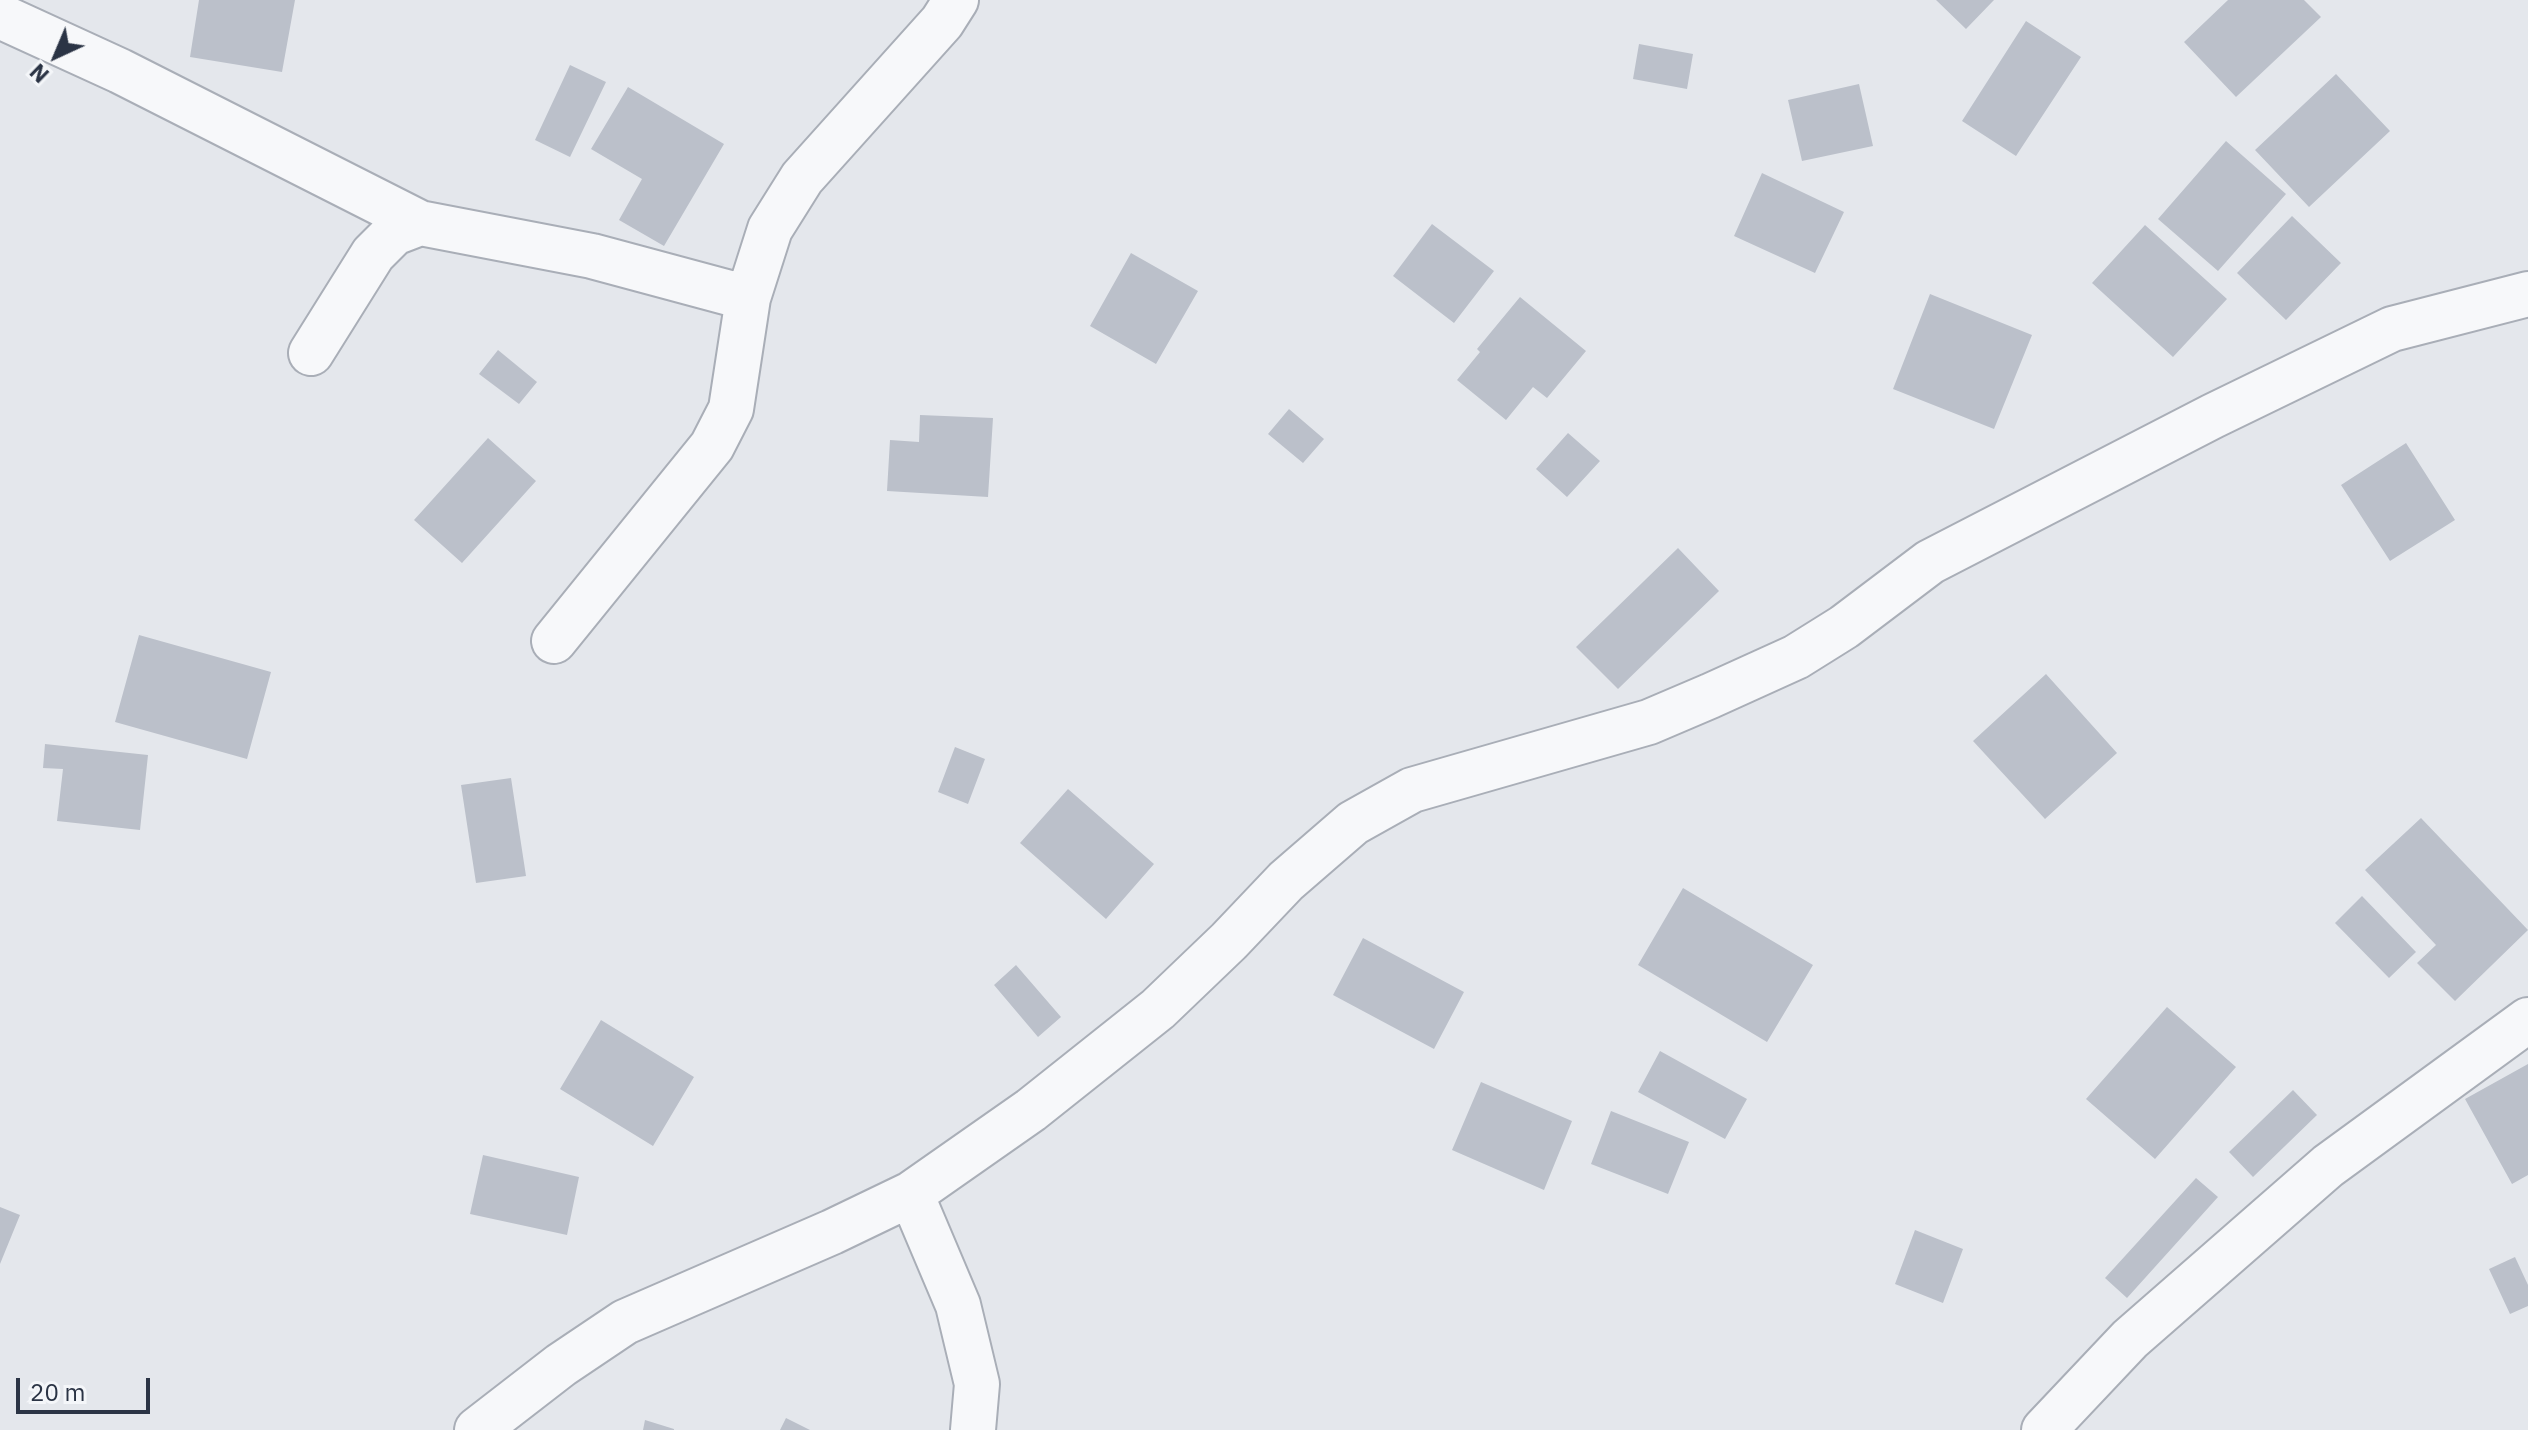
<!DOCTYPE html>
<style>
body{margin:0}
#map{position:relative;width:2528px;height:1430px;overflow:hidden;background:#e4e7ec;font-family:"IBM Plex Sans",sans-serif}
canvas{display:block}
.north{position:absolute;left:16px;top:16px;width:80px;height:80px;-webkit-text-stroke:6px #f4f6f9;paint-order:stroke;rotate:224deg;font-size:22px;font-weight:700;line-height:32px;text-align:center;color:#2b3445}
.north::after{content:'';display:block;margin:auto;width:28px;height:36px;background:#2b3445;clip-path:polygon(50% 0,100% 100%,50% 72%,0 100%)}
.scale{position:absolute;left:16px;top:1378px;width:134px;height:36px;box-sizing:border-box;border:4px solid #2b3445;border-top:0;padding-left:10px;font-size:24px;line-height:28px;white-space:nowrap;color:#2b3445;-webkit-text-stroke:6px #f4f6f9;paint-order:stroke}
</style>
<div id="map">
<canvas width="2528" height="1430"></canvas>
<div class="north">N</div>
<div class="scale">20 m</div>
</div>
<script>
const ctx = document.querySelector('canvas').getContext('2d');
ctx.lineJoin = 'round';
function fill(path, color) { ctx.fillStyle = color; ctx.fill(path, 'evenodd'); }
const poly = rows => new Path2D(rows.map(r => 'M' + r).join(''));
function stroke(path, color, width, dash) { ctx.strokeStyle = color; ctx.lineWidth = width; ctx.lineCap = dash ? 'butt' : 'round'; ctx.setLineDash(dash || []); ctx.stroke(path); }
const building = poly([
 [199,0,295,0,282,72,190,57],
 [1936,0,1994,0,1966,29],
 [2228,0,2304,0,2321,17,2236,97,2184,42],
 [2026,21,2081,57,2016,156,1962,121],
 [1639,44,1693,54,1687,89,1633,79],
 [570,65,606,82,570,157,535,140],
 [2336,74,2390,131,2309,207,2255,150],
 [1859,84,1873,146,1802,161,1788,100],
 [628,87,724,144,664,246,619,220,642,179,591,149],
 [2226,141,2286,194,2218,271,2158,219],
 [1762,173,1844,212,1815,273,1734,236],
 [2292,216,2341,263,2286,320,2237,273],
 [1432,224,1494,271,1454,323,1393,276],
 [2145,225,2227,299,2173,357,2092,283],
 [1131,253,1198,291,1156,364,1090,326],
 [1930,294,2032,335,1994,429,1893,389],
 [1520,297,1586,351,1547,398,1533,387,1506,420,1457,380,1480,352,1477,349],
 [498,350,537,382,519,404,479,374],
 [1289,409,1324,439,1303,463,1268,434],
 [920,415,993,418,988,497,887,491,890,440,919,442],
 [1568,433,1600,461,1567,497,1536,469],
 [488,438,536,481,462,563,414,520],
 [2406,443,2455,520,2390,561,2341,485],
 [1678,548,1719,591,1618,689,1576,647],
 [139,635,271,672,247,759,115,722],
 [2046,674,2117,753,2045,819,1973,741],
 [45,744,148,755,140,830,57,821,63,769,43,768],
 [955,747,985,759,968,804,938,792],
 [511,778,526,876,476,883,461,785],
 [1068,789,1154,864,1106,919,1020,843],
 [2421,818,2528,930,2455,1001,2417,963,2436,945,2365,870],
 [1683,888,1813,965,1767,1042,1638,965],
 [2362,896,2416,952,2389,978,2335,923],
 [1363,938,1464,992,1434,1049,1333,995],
 [1016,965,1061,1017,1038,1037,994,985],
 [2167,1007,2236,1067,2155,1159,2086,1099],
 [601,1020,694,1077,653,1146,560,1089],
 [1660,1051,1747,1099,1725,1139,1638,1092],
 [2528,1064,2528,1175,2512,1184,2465,1099],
 [1481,1082,1572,1121,1544,1190,1452,1150],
 [2293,1090,2317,1115,2253,1177,2229,1152],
 [1611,1111,1689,1142,1668,1194,1591,1164],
 [483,1155,579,1177,567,1235,470,1214],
 [2196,1178,2218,1197,2127,1298,2105,1278],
 [0,1207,20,1215,0,1264],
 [1915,1230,1963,1249,1943,1303,1895,1284],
 [2515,1257,2528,1285,2528,1306,2510,1314,2489,1269],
 [786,1418,810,1430,780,1430],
 [645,1420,674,1429,674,1430,643,1430]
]);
const minor = poly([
 [0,16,120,71,420,223],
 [311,353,373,254,394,233,420,223,592,256,748,298],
 [554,641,712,446,731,409,748,298,770,229,802,178,942,22,956,0],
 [911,1194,958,1305,977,1384,973,1430],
 [477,1430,561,1365,625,1322,832,1232,911,1194,1031,1110,1158,1009,1229,941,1286,881,1353,823,1412,790,1649,722,1710,696,1796,657,1844,627,1930,562,2213,416,2392,329,2528,294],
 [2044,1430,2130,1339,2328,1166,2528,1020]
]);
fill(building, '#bbc0ca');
stroke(minor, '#a9aeb7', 48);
stroke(minor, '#f7f8fa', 44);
</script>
